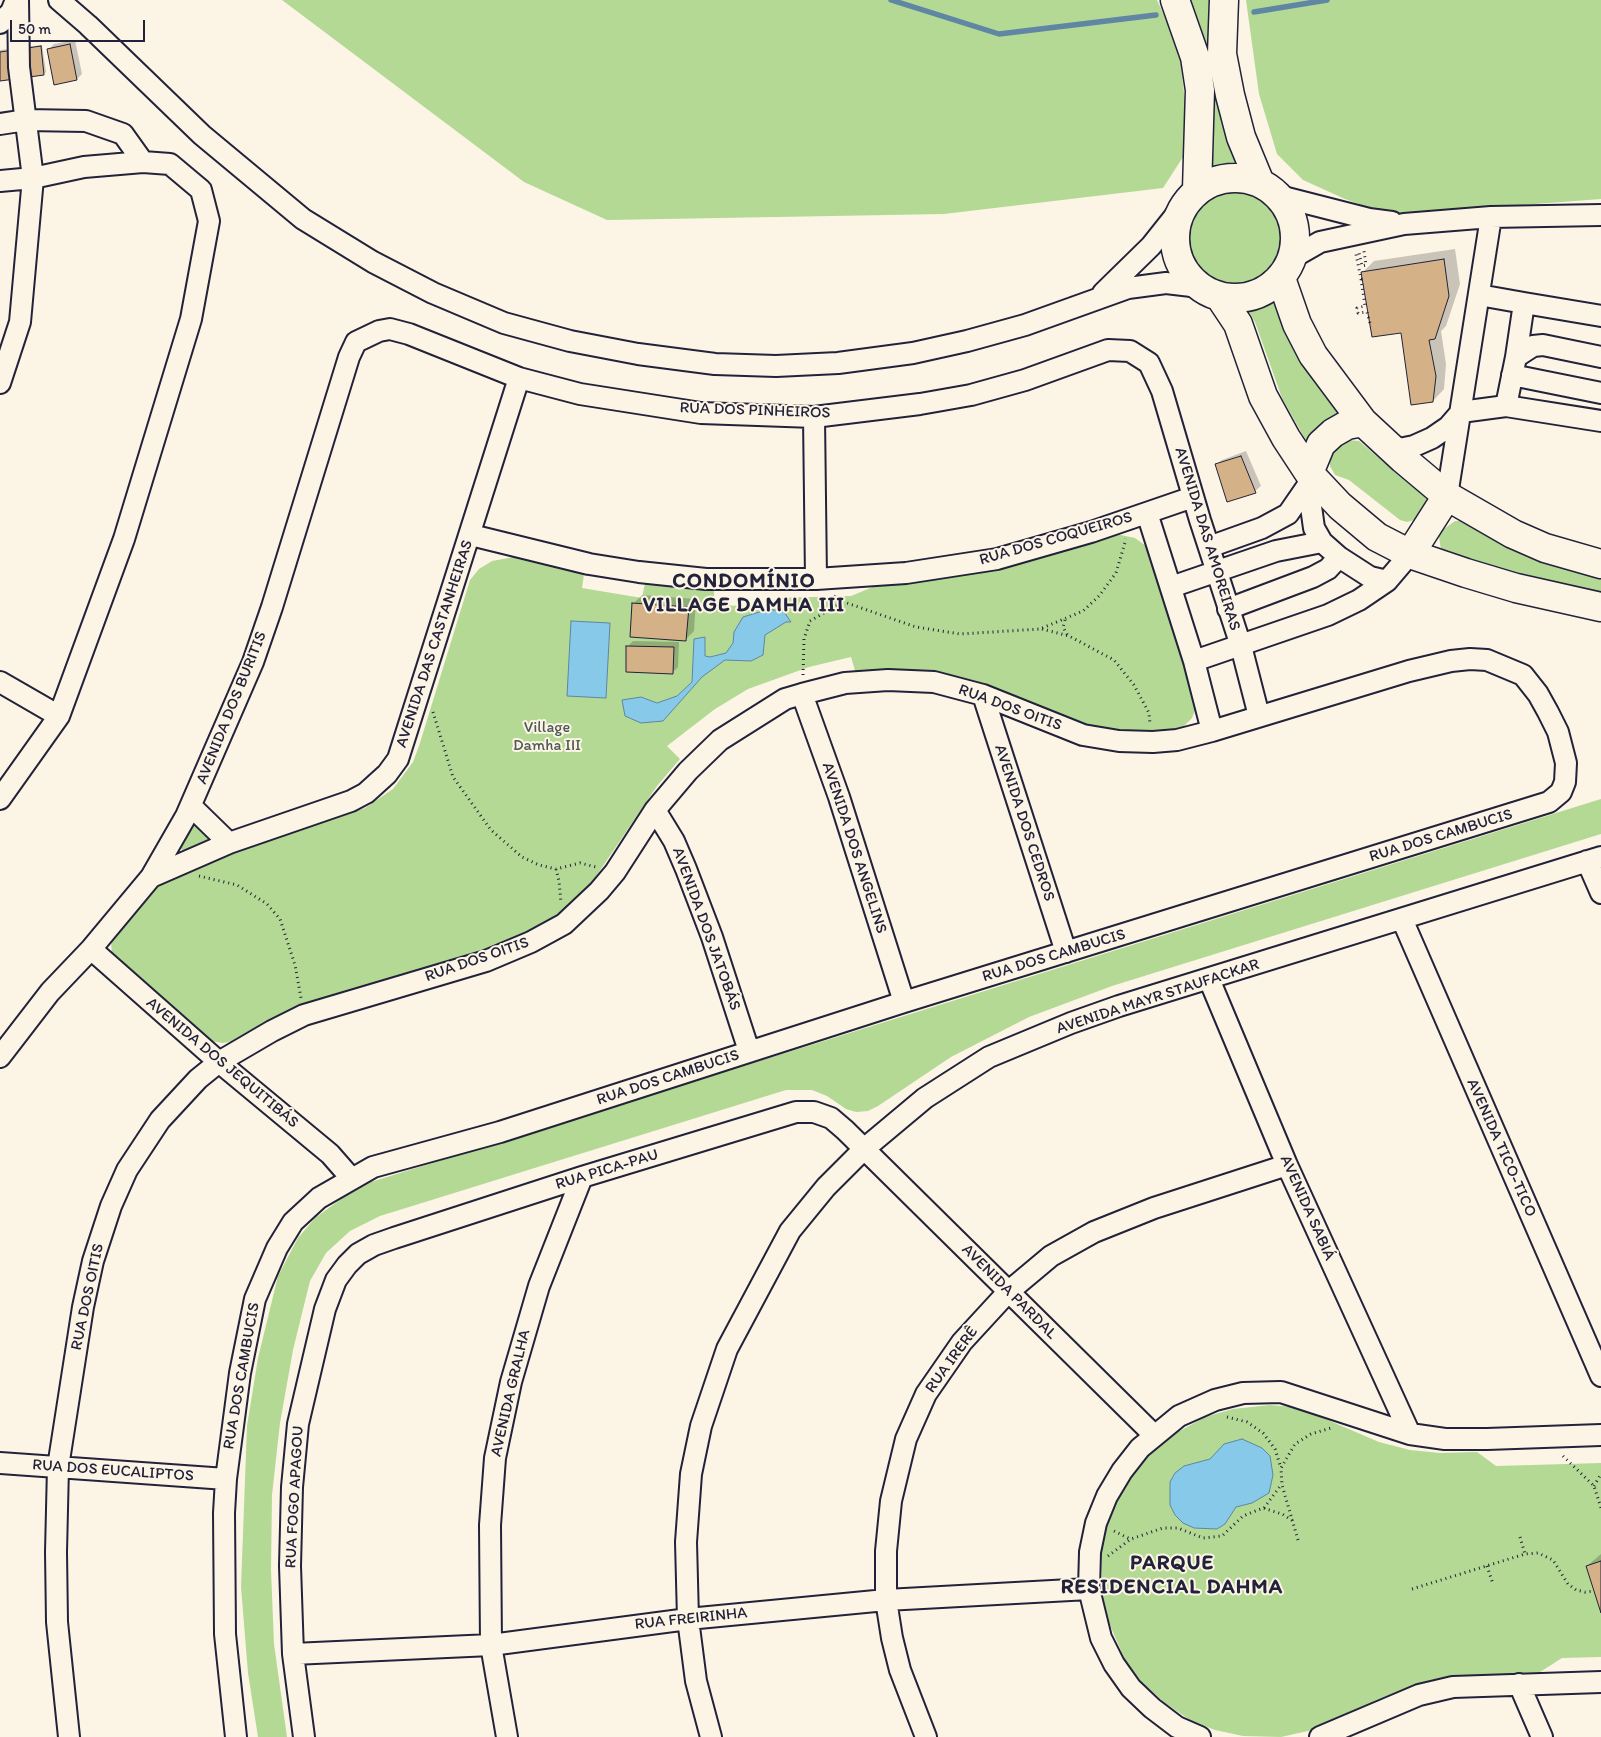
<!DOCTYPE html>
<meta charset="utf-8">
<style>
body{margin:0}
#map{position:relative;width:1601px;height:1737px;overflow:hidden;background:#fcf5e5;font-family:Itim,sans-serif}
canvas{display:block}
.scale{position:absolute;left:10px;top:20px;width:135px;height:22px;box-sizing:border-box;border:2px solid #22223b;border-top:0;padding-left:6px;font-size:15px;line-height:18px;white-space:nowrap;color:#22223b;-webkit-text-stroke:4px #fcf5e5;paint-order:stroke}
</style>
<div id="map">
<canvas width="1601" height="1737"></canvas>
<div class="scale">50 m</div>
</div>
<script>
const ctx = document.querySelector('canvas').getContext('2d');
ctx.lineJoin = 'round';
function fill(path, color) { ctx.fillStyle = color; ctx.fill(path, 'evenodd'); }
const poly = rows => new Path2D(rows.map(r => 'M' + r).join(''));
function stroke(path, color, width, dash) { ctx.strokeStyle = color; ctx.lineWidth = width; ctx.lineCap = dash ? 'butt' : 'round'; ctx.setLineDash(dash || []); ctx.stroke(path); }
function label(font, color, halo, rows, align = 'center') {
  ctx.font = font + ' Itim,sans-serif'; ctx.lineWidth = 4; ctx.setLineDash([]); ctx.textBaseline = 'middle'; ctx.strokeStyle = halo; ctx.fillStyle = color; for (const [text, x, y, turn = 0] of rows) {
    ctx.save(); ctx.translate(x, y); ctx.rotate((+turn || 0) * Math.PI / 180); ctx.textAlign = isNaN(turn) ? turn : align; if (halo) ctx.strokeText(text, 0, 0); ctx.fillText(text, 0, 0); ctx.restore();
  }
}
const green = poly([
 [282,0,1157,0,1179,48,1185,102,1183,157,1163,188,944,214,607,220,524,182],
 [1185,0,1211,0,1244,162,1206,167],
 [1246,0,1601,0,1601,199,1390,215,1345,199,1303,180,1277,154,1259,94],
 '1185 236a51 51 0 1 1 102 0a51 51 0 1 1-102 0Z',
 [1273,298,1289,336,1348,413,1308,444,1282,398,1255,322,1246,307],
 [1348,440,1359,441,1409,484,1424,486,1429,500,1418,519,1407,522,1400,520,1349,480,1335,475,1330,466,1330,459,1334,449],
 [1455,521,1465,521,1548,562,1601,579,1601,594,1451,560,1441,550,1439,537,1441,531],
 [1116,534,1135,538,1146,546,1197,696,1196,708,1192,718,1180,730,1163,736,1095,729,1060,717,1022,698,982,684,940,676,856,674,851,657,809,667,748,689,715,709,667,746,680,759,657,786,586,891,559,916,529,934,496,947,284,1015,234,1041,223,1043,210,1041,112,957,111,940,155,886,202,860,365,808,393,789,413,762,419,746,470,580,479,569,492,561,514,557,584,574,582,588,642,598,645,583,714,590,714,605,775,607,776,598,851,596,875,586,958,574],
 [1601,799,1601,834,1112,986,1029,1017,951,1057,878,1106,868,1111,856,1112,846,1109,827,1096,812,1090,786,1090,380,1216,350,1231,326,1253,310,1281,293,1350,280,1423,272,1495,271,1570,274,1644,287,1737,258,1737,248,1673,241,1587,247,1426,258,1358,278,1276,298,1238,315,1218,344,1197,371,1182],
 [195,825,200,826,209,838,204,844,186,852,181,849,178,846,188,830],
 [1270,1405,1292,1407,1316,1415,1379,1442,1410,1450,1440,1453,1477,1452,1496,1466,1601,1463,1601,1657,1562,1658,1537,1674,1452,1678,1416,1684,1376,1700,1326,1727,1281,1737,1243,1736,1215,1730,1190,1720,1165,1703,1142,1682,1125,1660,1103,1609,1101,1551,1107,1521,1118,1493,1132,1473,1152,1451,1178,1432,1205,1417,1233,1409]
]);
const water = poly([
 [769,609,784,612,791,622,786,622,765,635,763,655,751,661,725,660,702,677,663,721,641,723,625,716,622,700,641,697,657,703,677,696,692,682,694,639,705,637,705,656,710,657,726,653,733,643,734,632,743,617,769,609],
 [571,621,610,623,606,698,567,696,571,621],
 [1242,1439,1262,1448,1270,1456,1273,1475,1269,1493,1252,1503,1236,1507,1225,1524,1217,1529,1194,1528,1183,1523,1175,1515,1170,1505,1170,1482,1175,1473,1184,1466,1210,1459,1224,1444,1242,1439]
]);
const shadow = poly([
 [75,40,82,74,77,79,49,49,54,44],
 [42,45,46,72,44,74,0,80,0,50],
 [1455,249,1460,284,1446,326,1441,331,1446,364,1444,389,1433,401,1402,331,1363,272,1374,261],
 [1246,451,1261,486,1255,491,1216,465,1222,460],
 [642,595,696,599,694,631,685,640,634,603],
 [633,641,679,642,678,667,673,672,628,646],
 [1601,1554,1601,1608,1587,1566]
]);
const stream = poly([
 [891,0,999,34,1156,15],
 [1254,12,1327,0]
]);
const building = poly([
 [70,44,77,80,54,85,47,49,70,44],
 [41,46,44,75,0,81,0,52,41,46],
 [1444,259,1449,296,1435,339,1429,340,1436,376,1433,402,1411,405,1401,333,1372,337,1361,272,1444,259],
 [1241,456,1256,493,1227,502,1215,464,1241,456],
 [632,603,689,607,686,641,630,637,632,603],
 [626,646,674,647,673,674,626,672,626,646],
 [1601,1561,1601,1613,1586,1566,1601,1561]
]);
const path = poly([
 [1361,279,1365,306,1357,308,1358,313,1367,312,1371,327],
 [1362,279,1361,279,1356,254,1359,253,1362,266,1366,265,1364,251],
 [834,596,844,602,916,627,960,634,1040,629,1083,611,1099,596,1116,573,1126,539],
 [1065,620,1063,627,1068,636],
 [1042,629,1069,636,1114,660,1134,685,1149,713,1150,724],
 [803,675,804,639,810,621,843,602],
 [433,712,453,777,491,830,522,857,539,865,556,869,580,863,596,867],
 [556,869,559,881,561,903],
 [199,876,237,885,267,904,280,919,295,965,301,998],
 [1227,1417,1247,1422,1263,1433,1275,1449,1281,1468],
 [1563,1456,1594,1486,1601,1508],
 [1594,1486,1601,1474],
 [1264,1508,1281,1485],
 [1114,1531,1130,1539],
 [1520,1537,1525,1554],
 [1298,1540,1282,1485,1281,1468,1295,1444,1311,1434,1331,1428],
 [1108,1556,1131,1539,1163,1528,1178,1528,1203,1538,1222,1536,1243,1516,1263,1508,1282,1514,1293,1521],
 [1487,1566,1493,1584],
 [1412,1589,1525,1554,1538,1553,1553,1560,1568,1584,1576,1590,1585,1592,1594,1591]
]);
const street = poly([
 [59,0,88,25,202,135,303,219,373,262,433,293,504,323,570,341,638,354,715,364,776,366,838,363,913,353,967,341,1025,325,1128,288,1166,283,1200,287],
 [0,23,11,12,16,0],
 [0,124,26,120,86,121,123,134,143,162],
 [0,181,33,178,84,167,143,162,170,164,201,190,209,221,191,319,124,539,59,716,0,799],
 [1279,196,1369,219,1392,222],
 [1292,258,1320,242,1404,224,1491,217,1601,215],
 [1103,293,1151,246,1182,207],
 [1524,303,1601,316],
 [1516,357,1533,346,1543,345,1601,357],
 [1512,375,1601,393],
 [0,383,20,322,33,178,19,67,18,0],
 [1506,406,1601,421],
 [1461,412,1506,406,1516,357,1524,303,1479,295],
 [814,417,816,579],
 [1394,450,1414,446,1432,438,1448,427,1461,412],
 [1309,473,1308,485,1314,528,1322,542,1339,557,1370,577,1387,581,1410,554],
 [1447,496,1491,217],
 [1147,513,1194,661,1212,731],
 [471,535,589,564,639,572,706,579,816,579,906,573,997,559,1091,532,1193,497],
 [1209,547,1262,528,1288,514,1308,485],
 [1171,587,1276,551,1322,542],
 [1228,609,1313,577,1328,569,1339,557],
 [1194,661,1328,615,1359,600,1387,581],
 [0,682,59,716],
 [802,694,839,797,904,1002],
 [983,695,1066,952],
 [191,806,229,843],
 [655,810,674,841,686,869,712,937,749,1051],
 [1587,861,1601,893],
 [151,877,229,843,351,801,366,793,387,774,398,759,519,378],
 [1402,919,1601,1376],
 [91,949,219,1062,330,1154,351,1178],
 [1209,979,1287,1165,1410,1434],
 [0,1057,50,992,91,949,151,877,186,816,253,662,272,607,349,357,356,342,379,331,390,329,409,334,519,378,580,394,701,413,814,417,920,404,971,395,1025,380,1108,350,1130,351,1149,363,1162,391,1200,520,1241,646,1259,716],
 [0,1463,226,1479],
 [293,1654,491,1645,688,1619,886,1600,1089,1589],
 [1519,1684,1542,1737],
 [69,1737,57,1622,56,1552,58,1467,83,1307,93,1261,111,1206,127,1170,160,1120,198,1079,219,1062,272,1031,304,1015,486,961,531,942,564,924,599,891,615,872,655,810,688,771,720,740,785,699,802,694,845,683,888,680,934,682,983,695,1083,735,1119,741,1153,742,1177,740,1212,731,1409,671,1451,661,1470,659,1487,660,1523,675,1538,694,1548,712,1558,732,1566,763,1565,782,1561,792,1549,802,904,1002,500,1132,373,1167,319,1198,293,1222,277,1248,255,1299,240,1373,226,1479,224,1513,225,1634,236,1737],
 [304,1737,293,1654,290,1566,292,1487,298,1424,325,1309,336,1280,347,1265,358,1254,374,1245,394,1238,582,1177,796,1112,814,1112,831,1118,845,1130,1154,1435],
 [507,1737,491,1645,490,1525,495,1458,511,1382,539,1286,582,1177],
 [711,1737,696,1681,688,1619,686,1542,691,1474,701,1426,727,1349,790,1231,826,1187,864,1149,925,1098,989,1057,1071,1023,1119,1006,1601,857],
 [926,1737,900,1670,892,1638,886,1600,886,1551,891,1501,906,1439,926,1394,962,1342,1008,1292,1051,1256,1094,1232,1154,1208,1287,1165],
 [1200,1737,1177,1727,1152,1708,1131,1688,1114,1664,1101,1638,1089,1589,1090,1552,1096,1523,1107,1496,1122,1471,1140,1448,1179,1416,1215,1400,1243,1393,1281,1392,1410,1434,1445,1439,1487,1439,1601,1435],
 [1320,1737,1419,1695,1453,1687,1601,1682]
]);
const secondary = poly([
 [1175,0,1195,57,1200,90,1197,190],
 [1224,0,1222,54,1230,95,1241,137,1260,183],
 '1175 238a60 60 0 1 1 120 0a60 60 0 1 1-120 0Z',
 [1281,278,1297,324,1313,355,1363,422,1403,459,1447,496,1513,534,1545,548,1601,564],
 [1220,297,1238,324,1263,396,1286,438,1309,473,1340,506,1377,537,1410,554,1466,573,1516,588,1601,607],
 [1309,473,1321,444,1333,433,1347,425,1363,422],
 [1410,554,1447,496]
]);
const streetNames = [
 ["RUA DOS PINHEIROS",755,411,2],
 ["RUA DOS COQUEIROS",1056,539,-16],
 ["AVENIDA DAS AMOREIRAS",1207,539,73],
 ["AVENIDA DAS CASTANHEIRAS",435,644,-72],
 ["AVENIDA DOS BURITIS",232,708,-68],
 ["RUA DOS OITIS",1010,708,20],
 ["AVENIDA DOS CEDROS",1024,823,72],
 ["RUA DOS CAMBUCIS",1441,836,-17],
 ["AVENIDA DOS ANGELINS",854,848,72],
 ["AVENIDA DOS JATOBÁS",706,929,70],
 ["RUA DOS CAMBUCIS",1054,956,-17],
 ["RUA DOS OITIS",477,960,-19],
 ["AVENIDA MAYR STAUFACKAR",1158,997,-18],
 ["AVENIDA DOS JEQUITIBÁS",222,1063,40],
 ["RUA DOS CAMBUCIS",668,1078,-18],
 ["AVENIDA TICO-TICO",1501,1148,66],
 ["RUA PICA-PAU",607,1170,-17],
 ["AVENIDA SABIÁ",1307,1208,66],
 ["AVENIDA PARDAL",1009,1292,45],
 ["RUA DOS OITIS",88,1297,-78],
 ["RUA IRERÊ",952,1360,-54],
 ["RUA DOS CAMBUCIS",242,1376,-80],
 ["AVENIDA GRALHA",511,1393,-77],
 ["RUA DOS EUCALIPTOS",113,1471,4],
 ["RUA FOGO APAGOU",295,1497,-87],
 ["RUA FREIRINHA",691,1619,-6]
];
const parkNames = [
 ["Village",547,728],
 ["Damha III",547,746]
];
const districtNames = [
 ["CONDOMÍNIO",744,582],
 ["VILLAGE DAMHA III",744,606],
 ["PARQUE",1172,1564],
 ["RESIDENCIAL DAHMA",1172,1588]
];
fill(green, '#b4d994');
fill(water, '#87c9e9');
stroke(water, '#5f86a3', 1);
fill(shadow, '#0003');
stroke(stream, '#5f86a3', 5.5);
fill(building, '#d5b187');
stroke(building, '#22223b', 1);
stroke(street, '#22223b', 24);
stroke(secondary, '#22223b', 31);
stroke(path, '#22223b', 3, [1, 4]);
stroke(street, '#fcf5e5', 20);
stroke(secondary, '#fcf5e5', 28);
label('16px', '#22223b', '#fcf5e5', streetNames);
label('16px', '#4e5956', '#fcf5e5', parkNames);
ctx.letterSpacing = '1px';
label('bold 21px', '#22223b', '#fcf5e5', districtNames);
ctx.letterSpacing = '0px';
</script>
